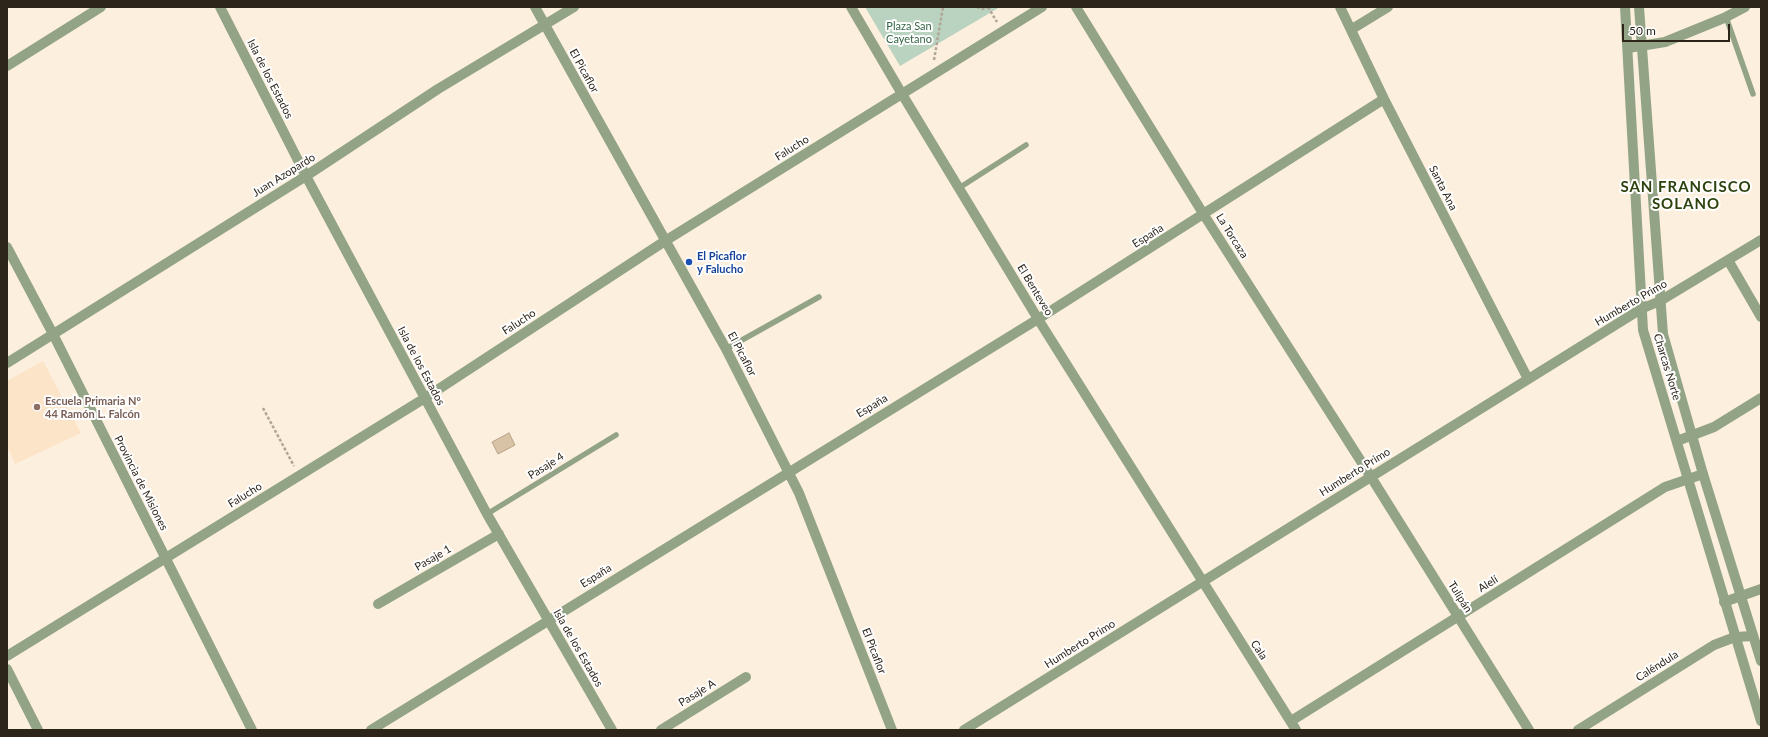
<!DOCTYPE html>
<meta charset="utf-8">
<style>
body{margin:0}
#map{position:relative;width:1768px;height:737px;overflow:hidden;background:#fdefdd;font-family:Lato,sans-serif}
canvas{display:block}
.frame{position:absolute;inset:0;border:8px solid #2d251a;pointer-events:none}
.scale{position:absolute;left:1622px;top:24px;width:108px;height:18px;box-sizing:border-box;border:2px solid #2d251a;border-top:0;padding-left:5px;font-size:12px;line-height:14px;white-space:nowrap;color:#2d251a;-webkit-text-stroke:3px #fefefe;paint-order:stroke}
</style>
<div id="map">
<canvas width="1768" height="737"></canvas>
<div class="frame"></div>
<div class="scale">50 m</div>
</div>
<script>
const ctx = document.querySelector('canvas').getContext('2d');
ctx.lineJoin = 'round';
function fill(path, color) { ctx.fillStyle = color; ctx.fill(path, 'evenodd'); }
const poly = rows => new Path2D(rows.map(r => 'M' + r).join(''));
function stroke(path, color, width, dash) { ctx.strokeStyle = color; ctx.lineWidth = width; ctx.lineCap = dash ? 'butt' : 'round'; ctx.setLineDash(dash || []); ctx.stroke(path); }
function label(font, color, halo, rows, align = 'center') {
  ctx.font = font + ' Lato,sans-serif'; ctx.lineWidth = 4; ctx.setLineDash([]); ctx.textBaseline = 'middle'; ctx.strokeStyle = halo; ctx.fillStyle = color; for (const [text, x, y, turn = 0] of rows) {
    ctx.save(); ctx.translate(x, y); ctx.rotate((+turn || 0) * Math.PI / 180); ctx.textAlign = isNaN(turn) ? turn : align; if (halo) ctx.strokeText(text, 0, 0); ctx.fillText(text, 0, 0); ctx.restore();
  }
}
const built = poly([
 [43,361,81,433,15,464,7,446,7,381]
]);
const green = poly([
 [865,7,1000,7,900,66]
]);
const building = poly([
 [509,433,515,445,498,454,492,442,509,433]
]);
const path = poly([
 [977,7,982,9,989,7],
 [988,7,997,22],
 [934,60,943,7],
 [263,408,294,466]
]);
const service = poly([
 [1726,17,1753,94],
 [959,188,1026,145],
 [726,349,819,297],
 [487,514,616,435]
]);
const minor = poly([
 [220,7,306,176,487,514,612,730],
 [535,7,726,349,799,493,892,730],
 [851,7,902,94,1038,319,1296,730],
 [1076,7,1204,215,1371,477,1529,730],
 [1340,7,1384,99,1528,379],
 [1352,29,1388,7],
 [1628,48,1665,42,1724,18,1745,7],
 [7,66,101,7],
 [7,247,53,334,252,730],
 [1728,260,1761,317],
 [7,363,306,176,438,89,574,7],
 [1677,441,1714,427,1761,398],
 [1724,602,1761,589],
 [378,604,499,534],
 [7,656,425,398,665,241,1042,7],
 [7,669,38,730],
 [1291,721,1665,487,1703,474],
 [371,730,1038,319,1384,99],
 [661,730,746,677],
 [964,730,1641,309,1660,301,1761,240],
 [1578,730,1714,645,1735,637,1753,636]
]);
const tertiary = poly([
 [1625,7,1643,330,1761,721],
 [1639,7,1663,334,1703,474,1761,661]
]);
const markers = [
 [689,262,4,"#1a4fb4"],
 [37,407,4,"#8d6e63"]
];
const parkNames = [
 ["Plaza San",909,26],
 ["Cayetano",909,39]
];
const streetNames = [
 ["El Picaflor",584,71,61],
 ["Isla de los Estados",270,79,63],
 ["Falucho",792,148,-32],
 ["Juan Azopardo",284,175,-32],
 ["Santa Ana",1443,188,63],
 ["España",1148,236,-32],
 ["La Torcaza",1232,236,58],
 ["El Benteveo",1035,290,59],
 ["Humberto Primo",1631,303,-30],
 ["Falucho",519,322,-33],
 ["El Picaflor",742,354,62],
 ["Isla de los Estados",421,366,62],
 ["Charcas Norte",1667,367,73],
 ["España",872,406,-31],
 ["Pasaje 4",546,466,-32],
 ["Humberto Primo",1355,472,-32],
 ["Provincia de Misiones",141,483,63],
 ["Falucho",245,495,-32],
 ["Pasaje 1",433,558,-30],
 ["España",596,576,-32],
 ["Alelí",1488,584,-32],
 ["Tulipán",1460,597,58],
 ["Humberto Primo",1080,644,-32],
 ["Isla de los Estados",578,648,60],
 ["Cala",1259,650,57],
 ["El Picaflor",874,651,69],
 ["Caléndula",1657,666,-32],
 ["Pasaje A",697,693,-32]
];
const transitNames = [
 ["El Picaflor",697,256],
 ["y Falucho",697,269]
];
const educationNames = [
 ["Escuela Primaria Nº",45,401],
 ["44 Ramón L. Falcón",45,414]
];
const districtNames = [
 ["SAN FRANCISCO",1686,187],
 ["SOLANO",1686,204]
];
fill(built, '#fbe4c8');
fill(green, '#bad3c1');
fill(building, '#d9c3a7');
stroke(building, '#b7a186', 1);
stroke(path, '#b1a596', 2.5, [3, 2]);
stroke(service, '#93a486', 5.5);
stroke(minor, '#93a486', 10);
stroke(tertiary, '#93a486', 10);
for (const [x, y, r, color] of markers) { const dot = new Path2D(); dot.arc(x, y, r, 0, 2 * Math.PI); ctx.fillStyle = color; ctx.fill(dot); stroke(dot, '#fefefe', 1.5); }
label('11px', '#336444', '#fefefe', parkNames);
label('11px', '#2d251a', '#fefefe', streetNames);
label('bold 11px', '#164399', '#fefefe', transitNames, 'left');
label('bold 11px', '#785e54', '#fefefe', educationNames, 'left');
ctx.letterSpacing = '1px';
label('bold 15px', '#2e420e', '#fefefe', districtNames);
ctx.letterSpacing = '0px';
</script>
